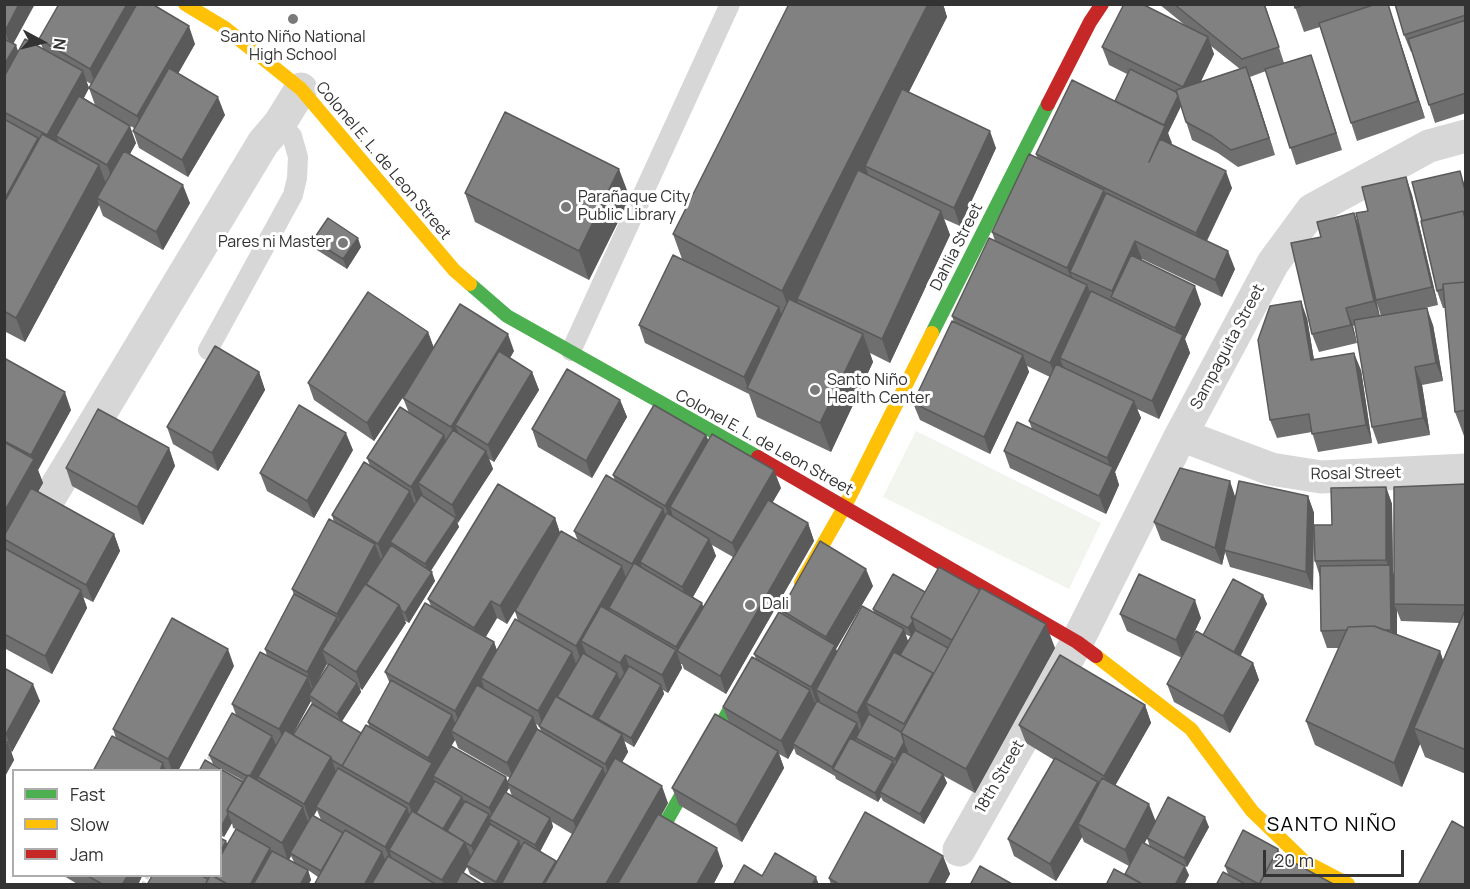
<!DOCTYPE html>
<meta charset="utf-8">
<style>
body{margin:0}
#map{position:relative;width:1470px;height:889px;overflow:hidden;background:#fff;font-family:Manrope,sans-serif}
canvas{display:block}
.frame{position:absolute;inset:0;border:6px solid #333;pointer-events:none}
.legend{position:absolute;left:12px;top:769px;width:210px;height:108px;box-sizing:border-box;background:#fff;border:2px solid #adadad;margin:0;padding:8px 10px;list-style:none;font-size:18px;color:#333}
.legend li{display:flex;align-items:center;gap:12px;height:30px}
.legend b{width:30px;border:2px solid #adadad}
.north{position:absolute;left:12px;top:12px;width:60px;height:60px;-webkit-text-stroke:4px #fff;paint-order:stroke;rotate:97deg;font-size:16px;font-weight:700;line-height:24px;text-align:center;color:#333}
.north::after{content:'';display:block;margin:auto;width:21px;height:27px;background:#333;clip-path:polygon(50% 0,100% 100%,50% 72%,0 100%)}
.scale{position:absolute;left:1263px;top:850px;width:141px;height:27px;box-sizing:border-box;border:3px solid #333;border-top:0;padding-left:8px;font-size:18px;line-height:21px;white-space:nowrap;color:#333;-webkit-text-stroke:4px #fff;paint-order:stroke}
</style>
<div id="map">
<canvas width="1470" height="889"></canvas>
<div class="frame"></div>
<ul class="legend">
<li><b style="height:8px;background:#4caf50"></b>Fast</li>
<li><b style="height:8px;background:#ffc107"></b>Slow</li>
<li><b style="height:8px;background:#c62828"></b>Jam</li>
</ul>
<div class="north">N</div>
<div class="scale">20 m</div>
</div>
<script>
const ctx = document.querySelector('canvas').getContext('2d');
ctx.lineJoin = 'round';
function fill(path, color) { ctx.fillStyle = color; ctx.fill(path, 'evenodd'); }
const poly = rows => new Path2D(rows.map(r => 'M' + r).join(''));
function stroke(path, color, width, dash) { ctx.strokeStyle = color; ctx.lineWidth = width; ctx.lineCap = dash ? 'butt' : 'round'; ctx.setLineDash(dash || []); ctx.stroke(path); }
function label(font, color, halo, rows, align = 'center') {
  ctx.font = font + ' Manrope,sans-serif'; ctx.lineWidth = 6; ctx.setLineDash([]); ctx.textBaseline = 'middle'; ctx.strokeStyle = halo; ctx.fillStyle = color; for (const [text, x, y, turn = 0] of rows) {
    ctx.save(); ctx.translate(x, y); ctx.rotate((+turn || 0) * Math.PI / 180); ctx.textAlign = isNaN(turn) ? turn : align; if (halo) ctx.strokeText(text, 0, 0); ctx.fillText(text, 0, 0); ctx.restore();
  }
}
const green = poly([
 [916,431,1101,523,1069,589,883,497]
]);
const path = poly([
 [203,770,212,753],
 [143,884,148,876]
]);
const lane = poly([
 [208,350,293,195,297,178,298,157,292,136,280,123],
 [571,351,730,4]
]);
const street = poly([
 [1181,435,1271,469,1321,477,1466,470],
 [47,502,263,143,280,123,301,89],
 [959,850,1077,642,1181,435,1273,263,1312,210,1429,146,1466,136]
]);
const fast = poly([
 [470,284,507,316,758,457],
 [932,333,1048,104],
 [631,884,748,677]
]);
const slow = poly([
 [185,4,225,28,301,89,454,270,470,284],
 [801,583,845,506,932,333],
 [1096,656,1191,729,1252,811,1304,861,1348,884]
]);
const jam = poly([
 [1048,104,1090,22,1102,4],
 [758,457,1077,642,1096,656]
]);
const wall = poly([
 [4,4,14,44,18,52,43,49,39,39,195,44,178,74,225,115,188,177,139,148,133,131,134,128,115,117,136,143,130,154,190,203,163,250,103,216,99,205,25,342,4,331],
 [86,81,91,84,89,88,95,105,84,98,89,88],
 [789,4,943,4,947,17,909,92,996,148,960,226,944,219,950,235,890,363,870,353,873,362,831,452,757,417,749,394,645,343,639,325,682,259,673,234],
 [1159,4,1265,4,1284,63,1311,55,1342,150,1296,165,1266,71,1250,77,1275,155,1238,167,1218,153,1192,140,1181,106,1168,133,1171,144,1232,188,1207,241,1235,269,1222,297,1142,259,1141,260,1201,304,1185,339,1190,353,1159,419,1137,409,1141,418,1115,472,1119,485,1106,514,1010,468,1004,451,1032,429,1029,421,1050,377,1027,366,1029,372,990,454,920,420,913,403,954,322,952,316,995,241,992,232,1037,158,1036,154,1115,101,1127,74,1109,65,1102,47,1186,26],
 [1211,46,1240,69,1200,82,1214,54],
 [1294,4,1389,4,1388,5,1425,118,1357,141,1320,27,1304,32],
 [1466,4,1466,113,1435,123,1412,52,1411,52,1404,35],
 [1406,177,1412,195,1438,305,1416,310,1433,325,1443,381,1422,385,1430,435,1378,444,1372,427,1355,325,1353,326,1357,343,1319,352,1312,334,1321,237,1354,213,1358,224,1368,211],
 [1377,303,1381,316,1380,316],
 [1463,181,1466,189,1466,436,1464,436,1455,412,1445,308,1443,308,1437,291],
 [465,193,630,198,589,280,475,222],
 [313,240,361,247,347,269,317,250],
 [1307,318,1314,360,1361,370,1372,443,1318,452,1312,432,1277,438,1270,420],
 [428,332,434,348,514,351,510,358,532,372,539,390,494,462,489,459,493,469,457,523,459,527,430,571,435,581,409,623,404,620,406,623,362,690,360,688,361,692,341,722,361,734,369,726,368,722,390,684,385,672,431,606,428,599,555,518,560,533,578,541,574,531,615,481,613,475,706,435,708,440,781,488,772,502,808,523,814,541,726,694,684,669,682,664,681,664,682,668,668,693,663,690,664,694,634,747,624,741,628,752,622,762,668,803,661,816,723,866,713,885,488,885,470,874,467,867,463,873,483,885,314,885,318,877,308,870,311,880,308,885,149,885,148,883,152,876,220,876,227,844,236,829,233,828,232,823,224,837,220,835,220,771,244,781,213,764,209,755,236,715,232,704,267,656,265,649,294,595,292,589,334,522,332,515,370,466,367,458,409,413,403,398,420,372,374,441,314,400,308,383],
 [712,545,733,557,704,607,693,597,716,556],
 [516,608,515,611,518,621,497,650,494,642,485,638,497,618,507,624],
 [327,664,328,666,317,682],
 [311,701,312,704,318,708,293,735,292,735],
 [536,724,539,726,541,731,538,729],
 [455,740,458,748,510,778,508,782,506,777,451,746],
 [509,788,512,796,506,793],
 [317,810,321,820,314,816],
 [552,822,572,834,556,862,540,852,553,827],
 [291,856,294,862,289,860],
 [4,358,71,410,38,470,43,483,38,491,114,534,120,551,93,602,83,597,87,608,52,674,4,648],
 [259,372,265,390,218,471,173,444,167,427],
 [620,400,627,417,592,478,538,447,532,429],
 [169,448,175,466,143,525,72,486,66,468],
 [353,450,314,518,267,491,260,473],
 [1466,484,1466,774,1425,757,1420,744,1402,787,1315,745,1306,721,1339,648,1327,648,1321,631,1320,577,1315,561,1386,487,1392,504,1393,572,1394,577],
 [1397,611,1401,621,1459,623,1443,661,1440,651,1397,635],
 [1235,496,1308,496,1314,513,1313,590,1230,567,1225,552,1222,565,1161,540,1154,522],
 [873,586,836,649,837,652,874,613,873,609,925,592,1055,648,975,793,944,776,947,783,924,824,883,801,881,797,878,802,836,779,835,776,796,754,794,748,788,759,779,754,784,768,742,842,679,805,672,788,729,722,723,707,756,659,754,654,782,614,781,610],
 [905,634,911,637,908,642],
 [1263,595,1267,604,1240,656,1253,663,1259,680,1230,733,1174,702,1167,684,1182,658,1127,631,1120,614,1201,618,1188,646],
 [234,666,178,771,93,771,116,738,113,729],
 [4,668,40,701,12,752,11,751,14,760,4,778],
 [1145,705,1151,723,1115,785,1156,821,1209,827,1187,867,1150,847,1147,838,1144,844,1189,875,1184,885,1106,885,1125,874,1129,866,1084,842,1082,837,1056,881,1014,856,1008,839,1054,760,1026,743,1019,725],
 [1278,849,1281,855,1335,885,1216,885,1228,874,1225,866],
 [943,856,950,874,944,885,831,885,829,878],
 [64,876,142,876,138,885,79,885]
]);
const shadedWall = poly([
 [19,4,35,4,11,48,5,31],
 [127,4,138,4,96,87,90,69],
 [928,4,943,4,947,17,870,168,865,166,868,173,802,301,797,299,800,306,793,320,782,291],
 [1388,4,1393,19,1425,118,1418,101],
 [189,26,195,44,143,133,137,116],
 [1208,37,1214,54,1190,105,1183,87],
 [16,45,22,63,4,94,4,65],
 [1311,55,1317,72,1342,150,1336,133],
 [1246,67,1253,85,1275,155,1269,138],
 [83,71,89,88,61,139,56,136,59,143,53,153,47,135],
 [1179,93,1183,102,1168,133,1172,143,1155,180,1149,162,1164,126],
 [218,97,225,115,188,177,182,160],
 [130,126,136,143,114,183,107,165],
 [990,131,996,148,960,226,954,208],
 [38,138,44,156,4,229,4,200],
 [99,165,108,189,97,198,99,205,25,342,16,318],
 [619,169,630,198,589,280,579,251],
 [1226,171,1232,188,1202,250,1196,233],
 [1406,177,1412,195,1438,305,1432,287],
 [183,185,190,203,163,250,156,232],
 [1104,190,1111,208,1070,272,1075,284,1074,286,1067,268],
 [941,211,950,235,890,363,882,339],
 [1354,213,1361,231,1380,319,1374,301],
 [358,238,361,247,347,269,343,259],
 [1135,241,1142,259,1121,302,1115,299,1112,291],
 [1228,251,1235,269,1222,297,1215,280],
 [1087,285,1094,302,1060,358,1063,367,1057,380,1050,363],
 [1195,286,1201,304,1185,339,1190,353,1159,419,1152,401,1180,342,1175,328],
 [1301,301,1307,318,1317,378,1311,360],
 [779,307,785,325,748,389,744,377],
 [1346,308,1353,326,1357,343,1351,325],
 [1427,308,1433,325,1443,381,1436,363],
 [428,332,434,349,374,441,367,423],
 [508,334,514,351,466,431,455,425,461,439,457,445,451,427],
 [863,334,873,362,831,452,820,423],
 [1354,353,1361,370,1372,443,1366,425],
 [1023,355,1029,372,990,454,984,437],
 [1415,367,1422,385,1430,435,1423,418],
 [259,372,265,390,218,471,212,453],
 [532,372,539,390,494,462,488,445],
 [65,392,71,410,38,470,43,483,10,542,4,539,4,512,33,461,31,455],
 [620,400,627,417,592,478,586,461],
 [1134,401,1141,418,1115,472,1119,485,1106,514,1099,496,1111,470,1107,458],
 [346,433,353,450,314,518,307,501],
 [444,435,450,453,418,483,423,495,417,504,411,487],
 [706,435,713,452,670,507,674,519,672,523,665,506],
 [169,448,175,466,143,525,137,507],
 [486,451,493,469,458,523,452,505],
 [774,470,781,488,739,561,732,543],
 [1230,481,1236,499,1224,550,1225,552,1222,565,1215,548],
 [1386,487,1392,504,1393,572,1397,583,1394,604,1397,611,1397,648,1391,630,1390,571,1386,560],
 [410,491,416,509,390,542,393,547,384,561,378,544],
 [1308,496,1314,513,1313,590,1306,572],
 [663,509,670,527,640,562,644,573,639,582,632,564],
 [456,518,459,527,429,574,425,564],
 [555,518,561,536,507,624,500,606],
 [808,523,814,541,726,694,720,676],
 [114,534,120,551,93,602,86,585],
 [709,539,716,556,689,604,682,587],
 [375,544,382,562,343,631,337,614],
 [622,566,628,584,609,608,611,614,581,641,587,656,582,664,576,646],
 [866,569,873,586,836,649,841,663,816,690,820,701,817,705,811,687,831,651,826,637],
 [432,572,435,581,409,623,405,613],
 [81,590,87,608,52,674,45,656],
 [1263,595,1267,604,1237,663,1233,654],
 [1195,600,1201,618,1182,658,1176,640],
 [491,601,497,618,481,645,474,628],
 [702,603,709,620,678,651,676,647],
 [399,605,406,623,362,690,356,672],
 [337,617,344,635,322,650,327,664,313,689,307,672],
 [913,621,916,630,912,638,908,628],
 [1046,624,1055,648,975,793,966,769],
 [904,629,910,647,866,703,871,717,863,731,857,713],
 [494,642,500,660,481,678,484,688,461,729,455,711],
 [228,649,234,666,178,771,172,771,168,759],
 [676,650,682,668,668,693,662,675],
 [1440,651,1448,675,1414,728,1420,744,1402,787,1394,763],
 [572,652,578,670,544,729,538,711],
 [625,655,631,672,627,681,620,663],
 [1253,663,1259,680,1230,733,1223,716],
 [617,673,621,682,598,719,599,721,591,719],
 [308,677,314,695,309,695,311,701,286,747,279,729],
 [357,683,361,692,341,723,337,714],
 [33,684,40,701,12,752,6,734],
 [661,685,664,694,634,747,631,738],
 [810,690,817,708,793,744,794,748,788,759,781,741],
 [1145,705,1151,723,1111,793,1104,776],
 [452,715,459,733,451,731,455,740,435,774,433,776,436,784,415,822,409,804,431,765,428,758],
 [533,717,540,735,514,780,507,763],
 [857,723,860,732,856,738,856,739,838,772,833,770,832,767],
 [622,734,628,752,611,782,605,764],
 [272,736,276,745,253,787,250,777],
 [904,742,908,751,898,769,895,759],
 [8,743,14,760,4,778,4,749],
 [778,751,784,768,742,842,736,825],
 [331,757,337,775,316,807,317,810,310,821,304,804],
 [893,761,896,771,880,792,881,797,878,802,875,793],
 [163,763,166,771,160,771],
 [603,768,610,785,580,838,573,821],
 [943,774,947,783,924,824,920,814],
 [506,777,509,788,493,818,489,808],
 [1098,782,1104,800,1078,824,1082,837,1056,881,1050,864],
 [662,786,668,803,621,885,605,885],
 [462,797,466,806,449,834,442,831],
 [1149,804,1156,822,1131,868,1125,850],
 [303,807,309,825,290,853,291,856,288,861,282,843],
 [407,808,414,826,389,850,393,861,392,864,385,847],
 [228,814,232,823,224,837,221,827],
 [489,814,491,820,489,819,492,825,475,855,471,846],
 [1205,817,1209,827,1187,867,1184,858],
 [550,818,553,827,538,855,535,845],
 [226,841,230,850,220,867,220,852],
 [519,841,522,850,503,885,497,885,496,882],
 [465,842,472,859,466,865,467,867,457,885,444,885,442,880],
 [270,848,274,857,259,885,250,885],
 [717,848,723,866,713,885,696,885],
 [382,852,389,869,380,885,364,885],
 [943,856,950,874,944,885,928,885],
 [1185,866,1189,875,1184,885,1175,885],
 [308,870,311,880,308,885,300,885],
 [127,876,142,876,138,885,122,885],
 [816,877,819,885,812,885]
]);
const building = poly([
 [4,4,19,4,5,31,4,30,4,4],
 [59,4,127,4,90,69,39,39,59,4],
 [137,4,152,4,189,26,137,116,89,88,137,4],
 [789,4,928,4,782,291,673,234,789,4],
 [1124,4,1142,4,1208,37,1183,87,1102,47,1124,4],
 [1174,4,1264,4,1279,47,1242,59,1174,4],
 [1294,4,1306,4,1295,8,1294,4],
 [1376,4,1388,4,1418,101,1351,123,1319,23,1376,4],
 [1395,4,1466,4,1466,15,1404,35,1395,4],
 [1466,20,1466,93,1429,105,1408,39,1466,20],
 [4,39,16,45,4,65,4,39],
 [25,39,83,71,47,135,4,112,4,77,25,39],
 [1311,55,1336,133,1290,148,1265,69,1311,55],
 [1246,67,1269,138,1231,150,1212,136,1186,122,1176,90,1246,67],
 [169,68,218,97,182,160,133,131,169,68],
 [1130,69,1176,92,1178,96,1164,125,1115,101,1130,69],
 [1072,80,1165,126,1149,162,1160,139,1226,171,1196,233,1036,154,1072,80],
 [902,89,990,131,954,208,865,166,902,89],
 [79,96,130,126,107,165,56,136,79,96],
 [505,112,619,169,579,251,465,193,505,112],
 [4,119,38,138,4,200,4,119],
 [42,134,99,165,16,318,4,311,4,203,42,134],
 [124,151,183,185,156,232,97,198,124,151],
 [1029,154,1104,190,1067,268,992,232,1029,154],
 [858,170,941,211,882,339,797,299,858,170],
 [1460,171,1466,194,1466,216,1465,216,1463,211,1422,221,1412,182,1460,171],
 [1406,177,1432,287,1376,300,1356,213,1368,211,1362,187,1406,177],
 [1106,193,1228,251,1215,280,1135,241,1112,291,1070,272,1106,193],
 [1463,211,1466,222,1466,282,1443,284,1443,289,1437,291,1421,221,1463,211],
 [1354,213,1374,301,1346,308,1351,325,1312,334,1291,243,1321,237,1317,222,1354,213],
 [328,218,358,238,343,259,313,240,328,218],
 [989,238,1087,285,1050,363,952,316,989,238],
 [673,255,779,307,744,377,639,325,673,255],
 [1131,255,1195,286,1175,328,1111,297,1131,255],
 [1466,282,1466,410,1455,412,1443,284,1466,282],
 [1091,291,1183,335,1152,401,1060,358,1091,291],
 [368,292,428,332,367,423,308,383,368,292],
 [789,299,863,334,820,423,747,388,789,299],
 [1301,301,1311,360,1354,353,1366,425,1312,434,1309,414,1270,420,1258,340,1270,306,1301,301],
 [460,304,508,334,451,427,403,398,460,304],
 [1427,308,1436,363,1415,367,1423,418,1372,427,1354,320,1427,308],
 [952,321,1023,355,984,437,913,403,952,321],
 [215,346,259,372,212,453,167,427,215,346],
 [499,351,532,372,488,445,455,425,499,351],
 [4,358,65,392,31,455,4,441,4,358],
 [1056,364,1134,401,1107,458,1029,421,1056,364],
 [567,369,620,400,586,461,532,429,567,369],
 [299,405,346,433,307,501,260,473,299,405],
 [654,405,706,435,665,506,613,475,654,405],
 [400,407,444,435,411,487,367,458,400,407],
 [98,409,169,448,137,507,66,468,98,409],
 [1017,422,1113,467,1099,496,1004,451,1017,422],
 [453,430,486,451,452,505,418,483,453,430],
 [712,434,774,470,732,543,670,507,712,434],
 [4,442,34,459,4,512,4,442],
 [364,462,410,491,378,544,332,515,364,462],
 [1180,468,1230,481,1215,548,1154,522,1180,468],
 [606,475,663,509,632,564,574,531,606,475],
 [1239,481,1308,496,1306,572,1224,550,1239,481],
 [498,484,555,518,500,606,491,601,474,628,428,599,498,484],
 [1466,484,1466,605,1394,604,1394,487,1466,484],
 [1386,487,1386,560,1315,561,1314,525,1332,525,1331,488,1386,487],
 [31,488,114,534,86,585,4,539,4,536,31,488],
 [421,495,456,518,425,564,390,542,421,495],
 [768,500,808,523,720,676,677,651,768,500],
 [667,513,709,539,682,587,640,562,667,513],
 [329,519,375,544,337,614,292,589,329,519],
 [561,531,622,566,576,646,515,611,561,531],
 [820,541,866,569,826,637,781,610,820,541],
 [391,545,432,572,405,613,401,610,399,605,366,584,391,545],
 [4,548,81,590,45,656,4,634,4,548],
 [634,563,702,603,676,647,609,608,634,563],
 [1390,565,1391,630,1384,630,1374,626,1348,627,1347,630,1321,631,1320,566,1390,565],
 [939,567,980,590,952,640,911,617,939,567],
 [893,574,925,592,911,617,913,621,908,628,873,609,893,574],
 [1139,574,1195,600,1176,640,1120,614,1139,574],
 [1233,579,1263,595,1234,652,1203,635,1233,579],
 [365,584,399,605,356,672,322,650,365,584],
 [981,588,1046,624,966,769,901,733,981,588],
 [294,594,337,617,307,672,265,649,294,594],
 [425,603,494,642,455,711,385,672,425,603],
 [601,606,676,650,662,675,625,655,620,663,581,641,601,606],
 [862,606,904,629,857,713,816,690,862,606],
 [1466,608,1466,750,1414,728,1466,608],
 [779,612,835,645,811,687,754,654,779,612],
 [172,618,228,649,168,759,113,729,172,618],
 [515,619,572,652,538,711,481,678,515,619],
 [1374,626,1440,651,1394,763,1306,721,1348,627,1374,626],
 [915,630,948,648,933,675,933,673,900,655,915,630],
 [1196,631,1253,663,1223,716,1167,684,1196,631],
 [260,652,308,677,279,729,232,704,260,652],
 [894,652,933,673,904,724,866,703,894,652],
 [583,653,617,673,592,717,557,697,583,653],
 [1060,655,1145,705,1104,776,1019,725,1060,655],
 [752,657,810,690,781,741,723,707,752,657],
 [329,664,357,683,337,714,309,695,329,664],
 [629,666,661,685,631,738,598,719,629,666],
 [4,668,33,684,6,734,4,733,4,668],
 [391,680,452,715,428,758,368,722,391,680],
 [477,685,533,717,507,763,451,731,477,685],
 [556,696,622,734,605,764,539,726,556,696],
 [817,701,857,723,832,767,793,744,817,701],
 [312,704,361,733,342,766,332,760,331,757,293,735,312,704],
 [232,713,272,736,250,776,248,775,247,776,209,755,232,713],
 [715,714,778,751,736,825,672,788,715,714],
 [869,714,901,732,904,742,895,759,856,738,869,714],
 [366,725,432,763,409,804,342,766,366,725],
 [537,729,603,768,573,821,507,783,537,729],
 [285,730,331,757,304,804,258,777,285,730],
 [112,736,163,763,160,771,93,771,112,736],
 [850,738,893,761,875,793,833,769,850,738],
 [4,741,8,743,4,749,4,741],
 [451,746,506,777,489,808,433,776,451,746],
 [903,751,943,774,920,814,880,792,903,751],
 [615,758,662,786,605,885,544,885,615,758],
 [1055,758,1098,782,1050,864,1008,839,1055,758],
 [205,760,243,782,227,810,228,814,221,827,220,771,199,771,205,760],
 [338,768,407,808,385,847,316,807,338,768],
 [248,775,303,807,282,843,227,810,248,775],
 [1102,778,1149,804,1125,850,1078,824,1102,778],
 [435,781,462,797,443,829,416,813,435,781],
 [505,792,550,818,535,845,489,819,505,792],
 [1168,797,1205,817,1184,858,1147,838,1168,797],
 [465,801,489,814,471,846,447,831,465,801],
 [412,811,465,842,442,880,389,850,412,811],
 [865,812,943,856,928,885,840,885,829,878,865,812],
 [658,814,717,848,696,885,617,885,658,814],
 [312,815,343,833,321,871,290,853,312,815],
 [1452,821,1466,829,1466,885,1421,885,1419,883,1452,821],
 [490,824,519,841,496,882,466,865,490,824],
 [236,829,270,848,250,885,229,885,213,876,220,876,220,857,236,829],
 [345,830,382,852,364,885,314,885,345,830],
 [1243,830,1278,849,1277,853,1276,853,1259,884,1225,866,1243,830],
 [220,838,226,841,220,852,220,838],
 [524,842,556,861,542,885,501,885,524,842],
 [1142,842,1185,866,1175,885,1144,885,1125,874,1142,842],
 [272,851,308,870,300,885,253,885,272,851],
 [775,853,816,877,812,885,733,885,744,865,762,876,775,853],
 [1276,853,1335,885,1259,885,1276,853],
 [388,856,437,885,371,885,388,856],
 [980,866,1012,884,1011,885,970,885,980,866],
 [1114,869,1144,885,1106,885,1114,869],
 [462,872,483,885,455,885,462,872],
 [1223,872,1247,885,1216,885,1223,872],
 [88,876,127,876,122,885,104,885,88,876],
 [152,876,202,876,208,879,205,885,151,885,148,883,152,876],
 [210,876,213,876,229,885,205,885,210,876]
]);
const markers = [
 [293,19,6,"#7a7a7a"],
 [566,207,6,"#7a7a7a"],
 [343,243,6,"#7a7a7a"],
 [815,390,6,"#7a7a7a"],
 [750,605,6,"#7a7a7a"]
];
const poiNames = [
 ["Santo Niño National",293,38,"center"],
 ["High School",293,56,"center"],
 ["Parañaque City",578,198],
 ["Public Library",578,216],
 ["Pares ni Master",331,243,"right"],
 ["Santo Niño",827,381],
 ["Health Center",827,399],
 ["Dali",762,605]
];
const streetNames = [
 ["Colonel E. L. de Leon Street",383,161,50],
 ["Dahlia Street",957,247,-63],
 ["Sampaguita Street",1228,347,-62],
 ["Colonel E. L. de Leon Street",764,443,29],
 ["Rosal Street",1356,474,-1],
 ["18th Street",1000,777,-60]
];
const quarterNames = [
 ["SANTO NIÑO",1332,825]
];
fill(green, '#f1f5ed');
stroke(path, '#d6d6d6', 4, [3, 3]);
stroke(lane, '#d7d7d7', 20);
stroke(street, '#d7d7d7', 33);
stroke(fast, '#4caf50', 14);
stroke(slow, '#ffc107', 14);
stroke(jam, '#c62828', 14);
fill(wall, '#6f6f6f');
fill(shadedWall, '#5a5a5a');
fill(building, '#818181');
stroke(building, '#5a5a5a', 1.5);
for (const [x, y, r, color] of markers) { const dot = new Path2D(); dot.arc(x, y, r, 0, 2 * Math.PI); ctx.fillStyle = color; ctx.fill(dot); stroke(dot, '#fff', 2); }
label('16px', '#333', '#fff', poiNames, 'left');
label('16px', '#333', '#fff', streetNames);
ctx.letterSpacing = '1.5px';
label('20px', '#000', '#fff', quarterNames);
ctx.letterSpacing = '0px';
</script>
